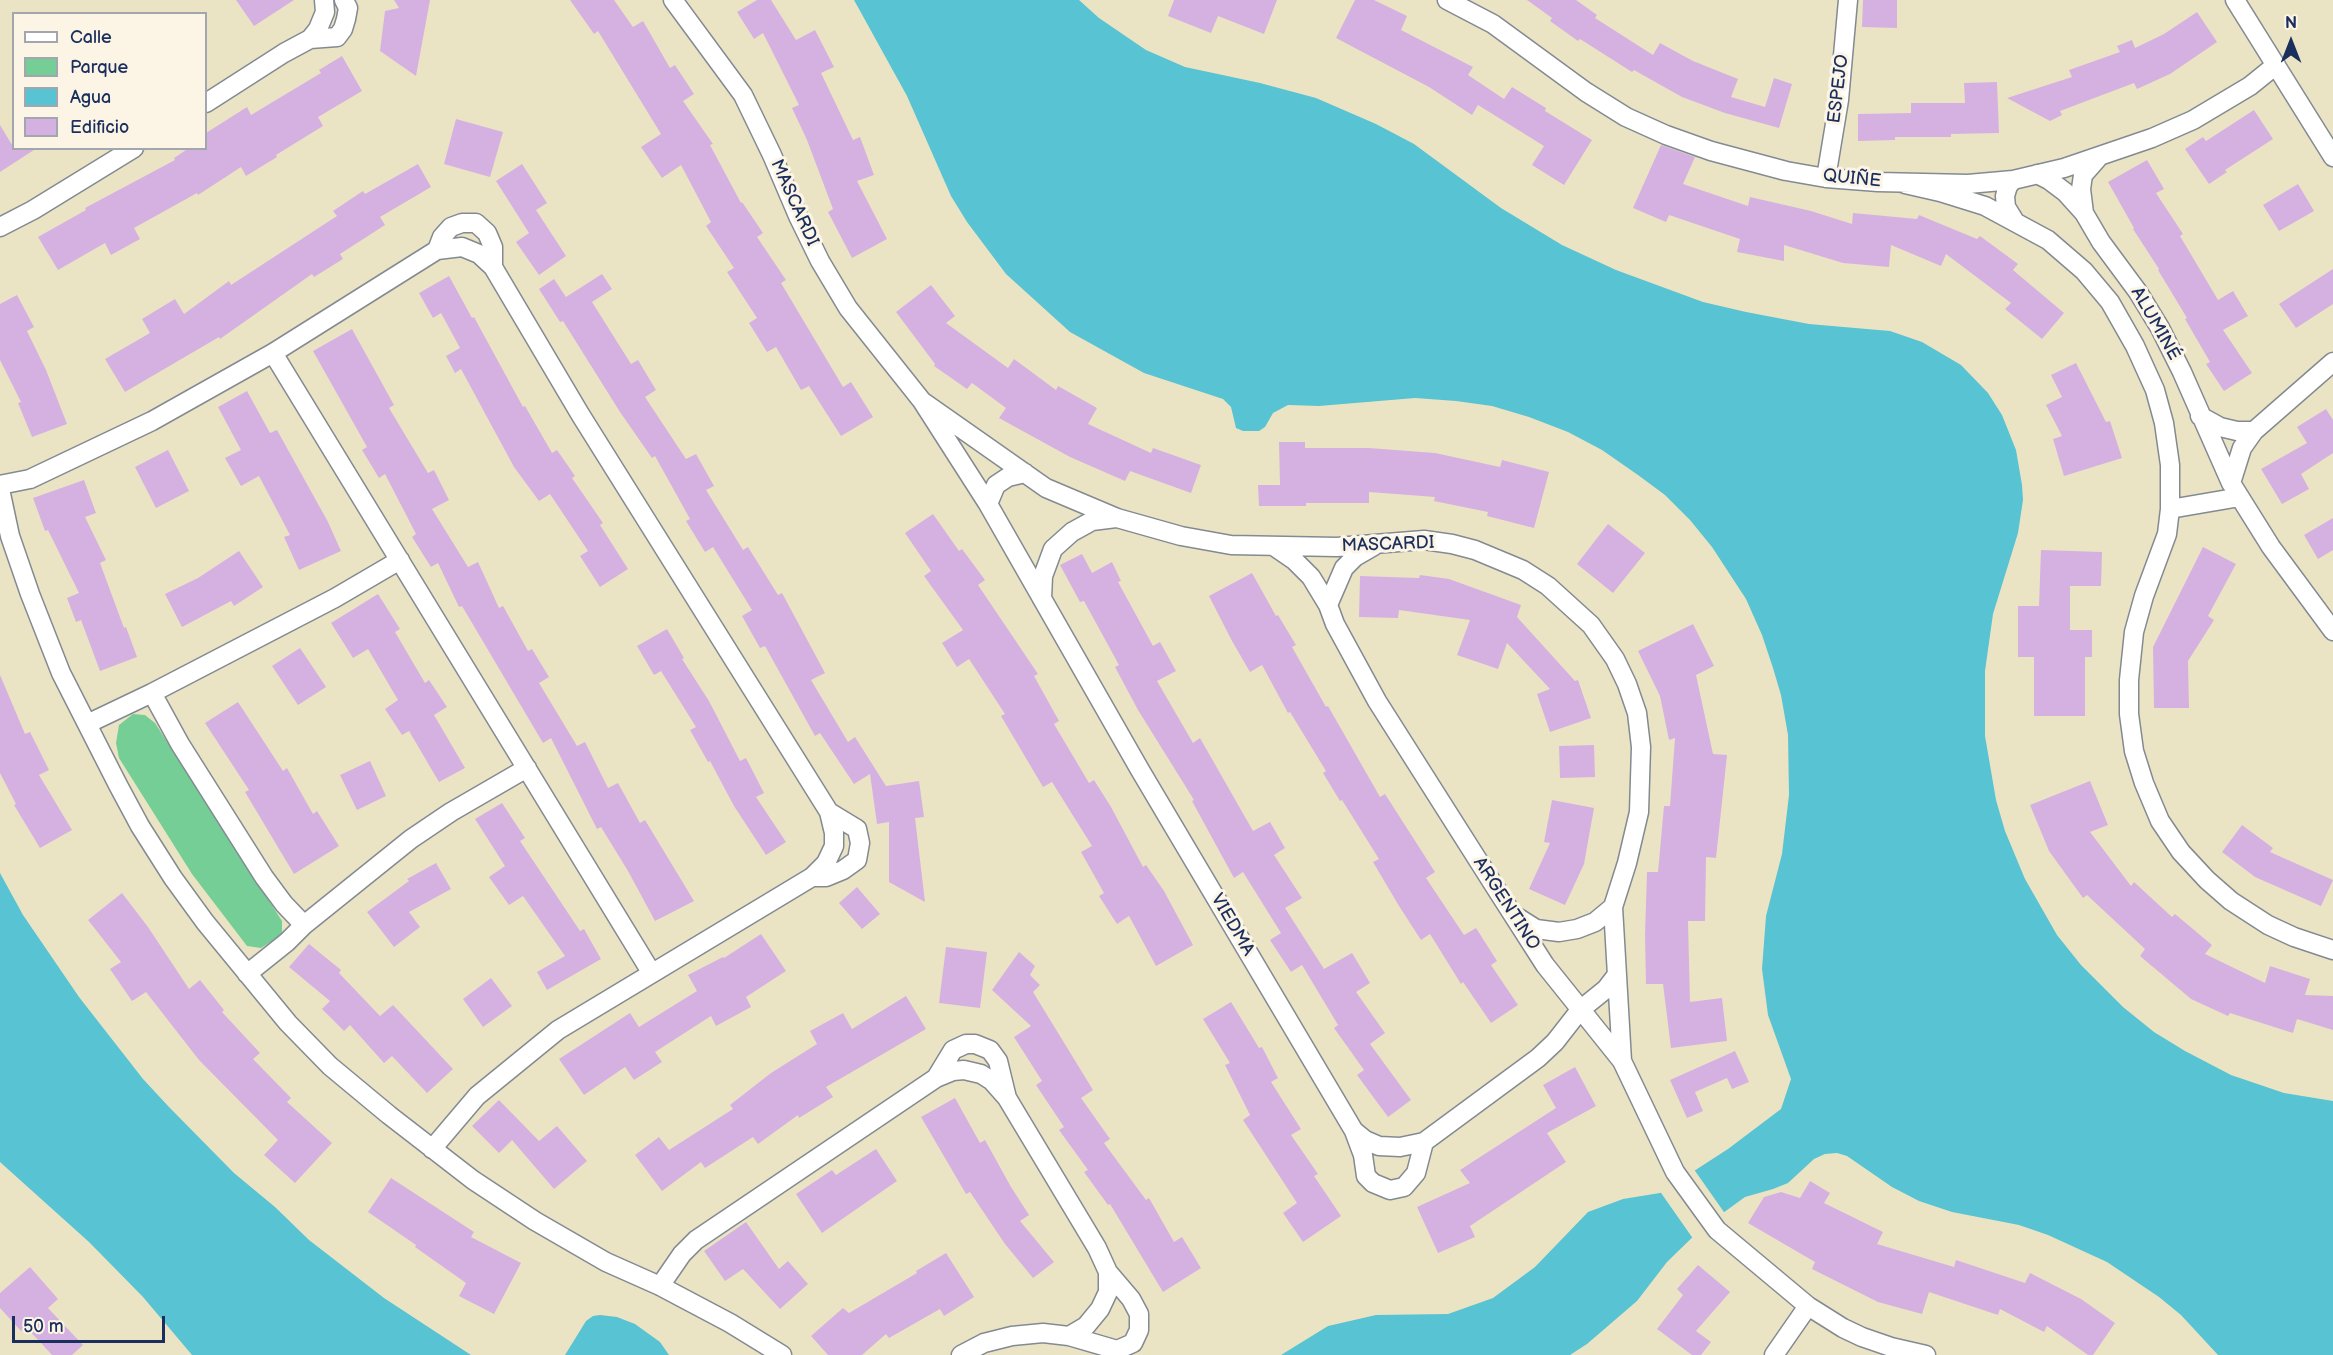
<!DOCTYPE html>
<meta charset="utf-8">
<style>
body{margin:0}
#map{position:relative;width:2333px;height:1355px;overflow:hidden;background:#ebe4c4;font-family:"Balsamiq Sans",sans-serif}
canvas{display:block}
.legend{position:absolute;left:12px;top:12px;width:195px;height:138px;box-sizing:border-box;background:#fcf5e5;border:2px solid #a2a6af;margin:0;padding:8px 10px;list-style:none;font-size:18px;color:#1b2f5e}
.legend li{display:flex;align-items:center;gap:12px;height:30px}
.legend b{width:30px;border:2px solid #a2a6af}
.north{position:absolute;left:2261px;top:12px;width:60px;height:60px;-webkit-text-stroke:4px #fcf5e5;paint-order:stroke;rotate:0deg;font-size:16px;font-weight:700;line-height:24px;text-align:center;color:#1b2f5e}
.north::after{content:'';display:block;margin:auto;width:21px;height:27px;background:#1b2f5e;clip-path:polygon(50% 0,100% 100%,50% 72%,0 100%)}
.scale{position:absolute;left:12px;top:1316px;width:153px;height:27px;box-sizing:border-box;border:3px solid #1b2f5e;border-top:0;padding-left:8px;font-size:18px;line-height:21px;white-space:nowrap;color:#1b2f5e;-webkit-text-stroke:4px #fcf5e5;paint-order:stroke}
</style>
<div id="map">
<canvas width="2333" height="1355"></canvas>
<ul class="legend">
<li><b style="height:8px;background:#fff"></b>Calle</li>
<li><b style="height:16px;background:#74ce95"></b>Parque</li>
<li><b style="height:16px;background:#58c3d2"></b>Agua</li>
<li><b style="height:16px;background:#d5b1e1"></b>Edificio</li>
</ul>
<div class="north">N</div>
<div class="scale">50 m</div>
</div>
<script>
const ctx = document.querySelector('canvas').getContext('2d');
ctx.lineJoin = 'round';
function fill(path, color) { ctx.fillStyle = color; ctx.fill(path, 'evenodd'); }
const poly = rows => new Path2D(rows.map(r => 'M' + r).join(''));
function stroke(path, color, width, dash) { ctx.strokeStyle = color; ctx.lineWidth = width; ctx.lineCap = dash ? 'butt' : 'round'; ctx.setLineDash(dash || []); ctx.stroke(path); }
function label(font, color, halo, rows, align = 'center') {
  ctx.font = font + ' "Balsamiq Sans",sans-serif'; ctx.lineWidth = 6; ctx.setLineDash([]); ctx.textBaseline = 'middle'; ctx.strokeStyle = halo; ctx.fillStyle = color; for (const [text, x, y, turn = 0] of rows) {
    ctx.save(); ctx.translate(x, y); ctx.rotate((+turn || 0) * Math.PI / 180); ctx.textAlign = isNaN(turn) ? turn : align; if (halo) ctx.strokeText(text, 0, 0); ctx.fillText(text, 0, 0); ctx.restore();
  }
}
const green = poly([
 [133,714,145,715,155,723,282,921,282,932,280,936,261,948,247,946,192,874,119,758,116,743,119,725]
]);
const water = poly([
 [854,0,1079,0,1099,18,1146,50,1185,67,1260,83,1316,98,1376,124,1414,144,1501,208,1562,245,1616,270,1703,302,1746,312,1809,324,1890,331,1922,342,1961,365,1988,393,2002,415,2016,450,2022,485,2023,500,2018,533,1993,614,1985,671,1985,736,1996,800,2005,831,2025,879,2057,935,2081,965,2123,1007,2154,1032,2185,1051,2231,1075,2284,1093,2333,1101,2333,1355,2218,1355,2181,1315,2159,1297,2107,1262,2048,1235,2019,1225,1952,1212,1919,1201,1892,1187,1847,1156,1837,1153,1825,1154,1814,1159,1788,1183,1773,1189,1745,1197,1701,1229,1667,1262,1637,1301,1587,1344,1570,1355,1281,1355,1328,1326,1376,1315,1448,1314,1493,1298,1535,1267,1588,1212,1623,1199,1660,1193,1728,1149,1781,1109,1791,1079,1768,1015,1762,969,1766,916,1782,854,1789,795,1788,735,1781,695,1773,668,1762,635,1746,599,1712,547,1690,520,1665,495,1638,475,1602,450,1568,432,1529,417,1492,406,1456,401,1415,398,1319,406,1288,405,1273,413,1265,427,1259,431,1243,431,1236,428,1231,407,1223,399,1144,373,1070,332,1006,274,967,222,951,196,907,96],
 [0,873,23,915,79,997,143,1079,169,1107,234,1173,275,1207,309,1240,384,1298,471,1355,192,1355,143,1297,89,1242,0,1162],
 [600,1315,617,1317,635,1324,660,1342,669,1355,565,1355,586,1321,593,1316]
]);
const pier = poly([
 [1693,1168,1726,1215,1694,1240,1659,1190]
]);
const building = poly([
 [236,0,294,0,254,26],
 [394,0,430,0,416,76,380,51,385,11,399,8],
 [570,0,614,0,633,27,643,21,670,68,675,65,694,94,683,101,713,144,710,145,741,203,742,202,763,233,757,237,786,280,781,283,843,387,851,382,873,417,841,436,809,386,801,390,776,347,767,352,749,323,757,318,727,272,734,268,706,226,711,222,681,165,662,178,641,147,661,134,598,31,594,34],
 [757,0,771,0,796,40,815,30,834,67,821,73,853,140,860,137,874,175,857,181,887,239,852,258,828,212,833,209,807,140,792,108,799,105,763,33,754,39,737,12],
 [1174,0,1277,0,1264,34,1218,16,1211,33,1168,16],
 [1355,0,1374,0,1407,16,1401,30,1473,67,1468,75,1504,99,1512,87,1546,108,1545,111,1592,140,1564,185,1532,165,1544,146,1478,105,1472,115,1429,87,1336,38],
 [1527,0,1576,0,1597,15,1595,18,1653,55,1660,43,1693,61,1738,79,1731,97,1765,107,1774,78,1792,84,1779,128,1725,113,1682,97,1634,70,1632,72,1580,39,1578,41,1550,21,1552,18],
 [1863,0,1897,0,1897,28,1862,27],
 [2197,12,2217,42,2170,74,2137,89,2134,83,2060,111,2062,115,2050,121,2007,98,2072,77,2069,70,2120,52,2117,46,2132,40,2135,48,2164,34],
 [342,56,362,91,318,117,323,126,276,155,277,157,246,176,241,167,198,195,197,193,134,228,140,239,111,255,105,243,58,270,38,237,86,210,85,208,175,160,174,158,189,148,206,148,206,133,247,107,251,115,321,73,319,70],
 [1997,82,1999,133,1951,134,1951,137,1895,137,1895,140,1858,141,1858,114,1911,113,1911,103,1965,103,1964,83],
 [2254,110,2273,139,2225,170,2227,172,2209,184,2185,149,2203,137,2206,141],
 [456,119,503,132,490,177,444,164],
 [0,125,14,148,37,148,0,172],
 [1661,145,1695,157,1683,184,1748,206,1750,197,1811,211,1852,224,1853,213,1917,219,1919,215,1977,239,1980,236,2018,264,2013,270,2064,313,2042,339,2005,309,2011,303,1946,254,1941,266,1891,245,1889,267,1843,263,1784,245,1784,261,1737,252,1740,239,1669,215,1666,222,1633,208],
 [2147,160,2164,189,2156,193,2183,234,2180,236,2218,300,2233,291,2248,316,2223,330,2252,373,2224,391,2206,364,2210,362,2185,319,2187,318,2158,270,2159,269,2133,229,2134,228,2108,182],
 [418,164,431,187,380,217,385,225,340,254,343,259,314,277,312,274,220,339,219,337,125,392,105,359,150,333,142,319,175,299,184,314,229,281,231,285,337,216,333,211,363,191,365,194],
 [522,164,547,203,536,210,566,256,539,275,516,242,529,233,496,181],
 [2298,184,2314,211,2279,231,2263,205],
 [2333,269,2333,304,2296,328,2279,304],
 [602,274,612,289,592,302,631,364,638,360,656,390,645,397,686,459,696,454,714,486,706,490,743,550,748,547,778,595,782,593,825,673,811,680,848,742,855,737,886,786,919,781,924,817,915,818,925,902,889,882,889,822,877,824,870,774,854,784,820,733,815,736,765,646,760,648,742,616,752,610,713,547,705,552,686,521,690,519,655,456,652,458,620,412,563,321,560,322,539,289,554,279,566,297],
 [449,276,472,318,474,317,523,407,525,406,552,453,557,450,575,476,572,478,603,523,600,525,628,569,600,587,580,556,588,551,550,494,539,501,514,467,461,369,455,373,446,356,460,348,441,313,433,318,419,293],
 [931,285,955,316,946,323,1008,368,1014,359,1056,390,1058,386,1097,408,1088,424,1151,453,1153,448,1201,465,1191,493,1130,471,1125,481,1070,457,999,418,1006,408,972,383,967,389,934,366,935,364,896,312],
 [17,295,34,327,27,331,46,370,67,424,32,437,18,403,21,402,0,360,0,304],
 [352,329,394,405,389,408,428,473,434,470,449,500,432,509,468,567,478,562,499,608,503,606,528,651,532,649,549,677,539,683,577,746,585,742,608,788,618,783,640,823,645,820,694,901,655,921,628,871,601,827,597,829,551,738,543,743,462,606,459,607,438,563,431,567,412,537,416,534,385,474,379,478,362,450,367,447,313,351],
 [2076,363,2106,422,2110,421,2122,458,2064,476,2053,439,2062,436,2046,405,2062,397,2051,375],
 [247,391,270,433,277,430,328,522,341,551,299,570,284,537,290,535,259,476,241,486,225,458,241,450,218,407],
 [2326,409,2333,420,2333,453,2301,474,2309,489,2282,504,2261,469,2307,443,2297,427],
 [1279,442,1305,442,1305,448,1369,448,1435,453,1500,467,1502,460,1549,472,1534,528,1487,516,1488,512,1434,501,1435,497,1369,492,1369,503,1306,503,1306,506,1259,506,1258,485,1280,485],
 [168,450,189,491,156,508,135,467],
 [84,480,96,513,85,517,106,560,100,563,124,628,126,627,137,657,100,671,81,620,76,622,67,598,79,593,48,530,45,531,33,498],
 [933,514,959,551,962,549,985,580,978,585,1038,674,1034,676,1059,721,1054,724,1089,783,1094,780,1111,807,1143,867,1146,865,1164,891,1193,945,1156,966,1129,916,1117,924,1099,896,1104,893,1081,852,1092,846,1052,782,1043,787,1001,716,1005,714,969,659,957,667,942,643,963,630,924,576,931,571,905,533],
 [2333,518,2333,550,2318,559,2304,535],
 [1608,524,1645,553,1613,593,1577,564],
 [2203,547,2236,564,2208,616,2214,620,2188,661,2189,708,2154,708,2153,647],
 [2041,550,2102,552,2101,586,2070,586,2070,630,2092,630,2092,657,2085,657,2085,716,2034,716,2034,657,2018,657,2018,606,2039,606],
 [239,551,263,587,234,606,231,601,182,627,165,594,198,578],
 [1082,554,1092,573,1112,562,1121,581,1118,582,1153,646,1160,642,1176,671,1157,681,1193,743,1200,738,1253,831,1270,822,1285,848,1274,855,1302,898,1285,908,1324,969,1352,953,1370,983,1356,992,1385,1033,1370,1044,1411,1100,1388,1117,1357,1075,1364,1070,1334,1028,1338,1025,1302,965,1291,972,1270,940,1281,933,1243,872,1234,878,1192,801,1194,800,1138,710,1115,667,1119,665,1084,601,1080,602,1060,565],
 [1252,573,1276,616,1278,615,1296,645,1292,647,1326,707,1328,706,1380,797,1385,794,1435,872,1426,878,1464,935,1476,928,1497,961,1491,965,1518,1005,1491,1023,1463,982,1461,984,1430,934,1421,940,1399,906,1373,862,1379,859,1342,800,1340,801,1323,773,1326,771,1290,712,1288,713,1262,665,1250,672,1232,641,1209,596],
 [1420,575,1449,579,1521,605,1517,617,1575,681,1578,680,1591,718,1550,732,1537,694,1550,689,1507,643,1498,669,1457,655,1470,620,1399,610,1398,618,1359,617,1360,576,1419,578],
 [378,594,400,629,395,632,425,683,429,680,447,707,434,715,465,768,439,782,409,731,402,735,385,709,398,700,368,649,353,658,331,623],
 [1693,624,1714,666,1696,675,1713,754,1727,755,1716,858,1706,857,1705,921,1688,921,1690,1002,1722,998,1727,1041,1671,1048,1663,984,1646,984,1645,935,1647,872,1658,872,1664,806,1670,806,1675,738,1669,740,1660,696,1638,651],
 [667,629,684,658,682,659,709,701,740,761,746,758,764,793,756,797,786,842,766,855,734,806,710,761,708,762,690,730,696,727,661,671,654,675,637,646],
 [300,648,326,687,298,705,272,666],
 [0,675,25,734,30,732,49,770,39,775,72,830,40,848,14,805,16,804,0,773],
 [238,702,283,771,287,768,313,814,317,811,339,846,294,874,245,792,249,790,205,723],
 [1594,745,1595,777,1560,778,1559,746],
 [370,761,386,796,357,810,340,775],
 [2090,781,2108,825,2090,832,2131,886,2134,882,2172,917,2175,914,2212,945,2205,954,2265,983,2270,966,2310,979,2305,995,2333,996,2333,1030,2297,1019,2293,1033,2230,1013,2228,1016,2191,999,2140,956,2145,949,2087,895,2083,898,2049,851,2030,805],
 [1552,800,1594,808,1584,864,1565,905,1529,889,1550,843,1544,842],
 [502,803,525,838,520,841,580,931,584,929,601,959,547,990,537,972,565,956,523,896,509,905,489,877,505,866,475,819],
 [2242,825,2273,848,2270,852,2333,880,2321,906,2255,877,2222,852],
 [436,863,451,889,409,912,420,927,394,947,367,912,409,881,407,879],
 [857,887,880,914,862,929,839,903],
 [122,893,148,927,189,989,200,980,224,1010,222,1012,260,1053,253,1059,291,1098,287,1102,332,1143,295,1183,264,1155,278,1140,199,1060,146,992,132,1001,110,969,121,962,88,920],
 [761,934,786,971,746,997,751,1007,716,1026,711,1016,655,1052,662,1062,634,1080,625,1067,584,1095,559,1059,630,1013,639,1027,697,991,688,975,723,957,724,958],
 [309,944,341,970,339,973,380,1016,393,1005,453,1069,427,1093,392,1056,384,1063,350,1025,344,1031,322,1009,330,1001,289,967],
 [946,947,987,952,980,1008,939,1003],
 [1019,952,1035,966,1030,975,1040,985,1033,992,1093,1090,1081,1098,1110,1139,1104,1143,1146,1200,1149,1198,1174,1242,1182,1237,1201,1268,1163,1292,1110,1204,1108,1205,1084,1172,1088,1170,1059,1130,1064,1127,1036,1085,1042,1081,1014,1037,1031,1026,992,990],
 [491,978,512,1006,483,1027,463,999],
 [906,996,926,1029,826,1087,833,1097,799,1118,798,1115,758,1144,753,1137,705,1168,701,1162,662,1191,635,1155,659,1137,669,1150,733,1109,730,1105,771,1073,817,1044,810,1031,843,1013,852,1029],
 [1231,1002,1259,1048,1262,1047,1278,1078,1271,1082,1301,1129,1291,1135,1318,1174,1314,1176,1341,1216,1303,1242,1283,1213,1297,1203,1243,1120,1250,1115,1225,1065,1230,1063,1203,1019],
 [1735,1051,1749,1082,1732,1089,1727,1078,1695,1092,1703,1111,1687,1118,1670,1080],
 [1575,1067,1596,1106,1547,1133,1566,1162,1470,1226,1475,1237,1438,1253,1417,1207,1470,1183,1460,1170,1556,1108,1543,1085],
 [955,1098,980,1143,985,1140,1011,1187,1029,1215,1020,1221,1054,1262,1033,1278,1005,1244,970,1192,966,1194,921,1117],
 [499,1100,539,1141,557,1126,587,1161,554,1189,512,1140,499,1153,472,1126],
 [876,1149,897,1181,822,1233,796,1194,832,1170,836,1175],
 [391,1178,474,1232,471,1237,521,1263,494,1314,459,1296,466,1283,415,1247,416,1245,368,1212],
 [1810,1181,1830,1193,1824,1203,1883,1232,1877,1244,1954,1267,1956,1260,2025,1283,2030,1273,2081,1299,2115,1323,2093,1355,2088,1355,2047,1326,2044,1332,2000,1309,1998,1315,1929,1292,1922,1314,1878,1302,1812,1269,1815,1262,1748,1223,1764,1197,1781,1192,1800,1198],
 [746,1222,779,1269,788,1261,808,1284,780,1309,743,1269,725,1281,704,1251],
 [946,1253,974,1297,944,1316,940,1309,889,1338,886,1334,862,1355,828,1355,811,1336,843,1308,849,1313,917,1273,916,1271],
 [1698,1265,1730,1292,1696,1331,1711,1342,1701,1355,1692,1355,1657,1329,1683,1295,1677,1289],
 [30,1267,58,1299,48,1308,83,1345,72,1355,52,1355,26,1327,21,1331,0,1308,0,1293]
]);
const street = poly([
 [673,0,743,95,772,155,798,216,820,261,848,308,922,401],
 [1447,0,1493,24,1586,92,1626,117,1666,135,1711,151,1786,171,1826,178,1878,182,1968,184,2013,180,2064,168,2152,138,2193,120,2250,86,2276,65],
 [2235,0,2333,157],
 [310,39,337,37,343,29,346,19,348,8,344,0],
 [206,103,284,53,310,39,318,29,325,12,324,0],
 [2098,158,2083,175,2081,189,2084,213,2101,242,2138,292,2160,328,2182,372,2231,483,2271,547,2333,631],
 [2037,174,2049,180,2065,192,2084,213],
 [1826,178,1839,100,1848,0],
 [2013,180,2008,186,2005,196,2006,207,2014,220],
 [1905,184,1940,192,1985,206,2048,240,2084,271,2110,302,2135,346,2155,390,2164,423,2170,465,2170,509,2167,534,2144,596,2134,632,2129,680,2129,714,2134,751,2144,783,2160,821,2181,852,2207,880,2231,901,2268,925,2294,937,2333,950],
 [0,227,33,210,134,148],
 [273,353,651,972],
 [2200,416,2220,427,2237,431,2254,431,2242,448,2231,483],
 [2254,431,2333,362],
 [0,485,30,479,152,421,273,353,437,250,462,247,479,254,493,267],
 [0,489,10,536,30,594,61,673,118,785,140,826,173,878,205,922,288,1023,330,1066,389,1115,473,1180,535,1221,606,1262,660,1286,730,1323,782,1355],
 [988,504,996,485,1008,477,1025,473],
 [2170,509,2240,497],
 [1275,547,1294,560,1311,577,1328,605,1344,568,1355,557,1374,546],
 [1042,599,1043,576,1053,549,1072,532,1092,521,1116,518],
 [1328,605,1335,624,1377,701,1495,887,1545,965,1622,1061,1613,907,1627,863,1639,812,1641,747,1637,713,1627,684,1615,659,1591,625,1548,586,1523,570,1475,550,1452,544,1424,540,1337,547,1231,545,1181,536,1117,518,1046,488,922,401,988,504,1140,770,1354,1131,1363,1155,1366,1176,1373,1183,1390,1190,1404,1187,1416,1173,1424,1142],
 [152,693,180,744,264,877,284,904,304,925],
 [87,724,152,693,335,598,400,560],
 [812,877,826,877,843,870,857,860,860,843,857,829,829,812],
 [1517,917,1536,929,1559,932,1577,929,1595,922,1613,907],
 [247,974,287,942,304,925,411,839,451,812,527,768],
 [1622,1061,1675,1172,1717,1230,1808,1306,1843,1328,1862,1337,1891,1347,1926,1355],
 [936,1078,953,1050,966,1044,975,1044,990,1050,998,1061,1007,1098,1097,1248,1108,1272,1108,1292,1100,1309,1086,1326,1069,1336],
 [1354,1131,1365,1140,1379,1146,1400,1147,1424,1142,1538,1058,1555,1042,1580,1010,1606,989,1616,976],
 [432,1149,477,1096,558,1030,812,877,826,863,834,846,834,833,829,812,580,414,493,267,493,247,487,233,476,223,462,223,451,227,442,237,437,250],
 [660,1286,682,1254,696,1240,936,1078,953,1071,964,1070,981,1074,992,1081,1007,1098],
 [961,1355,984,1343,1012,1336,1043,1333,1069,1336,1117,1350,1133,1343,1139,1330,1139,1314,1131,1299,1108,1272],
 [1774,1355,1808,1306]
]);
const streetNames = [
 ["ESPEJO",1839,89,-83],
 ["QUIÑE",1852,179,6],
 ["MASCARDI",794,203,66],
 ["ALUMINÉ",2155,324,60],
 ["MASCARDI",1388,545,-2],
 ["ARGENTINO",1506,904,57],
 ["VIEDMA",1232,925,60]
];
fill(green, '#74ce95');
fill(water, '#58c3d2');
fill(pier, '#ebe4c4');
fill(building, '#d5b1e1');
stroke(street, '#838a91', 21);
stroke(street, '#fff', 18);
label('18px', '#1b2f5e', '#fcf5e5', streetNames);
</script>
